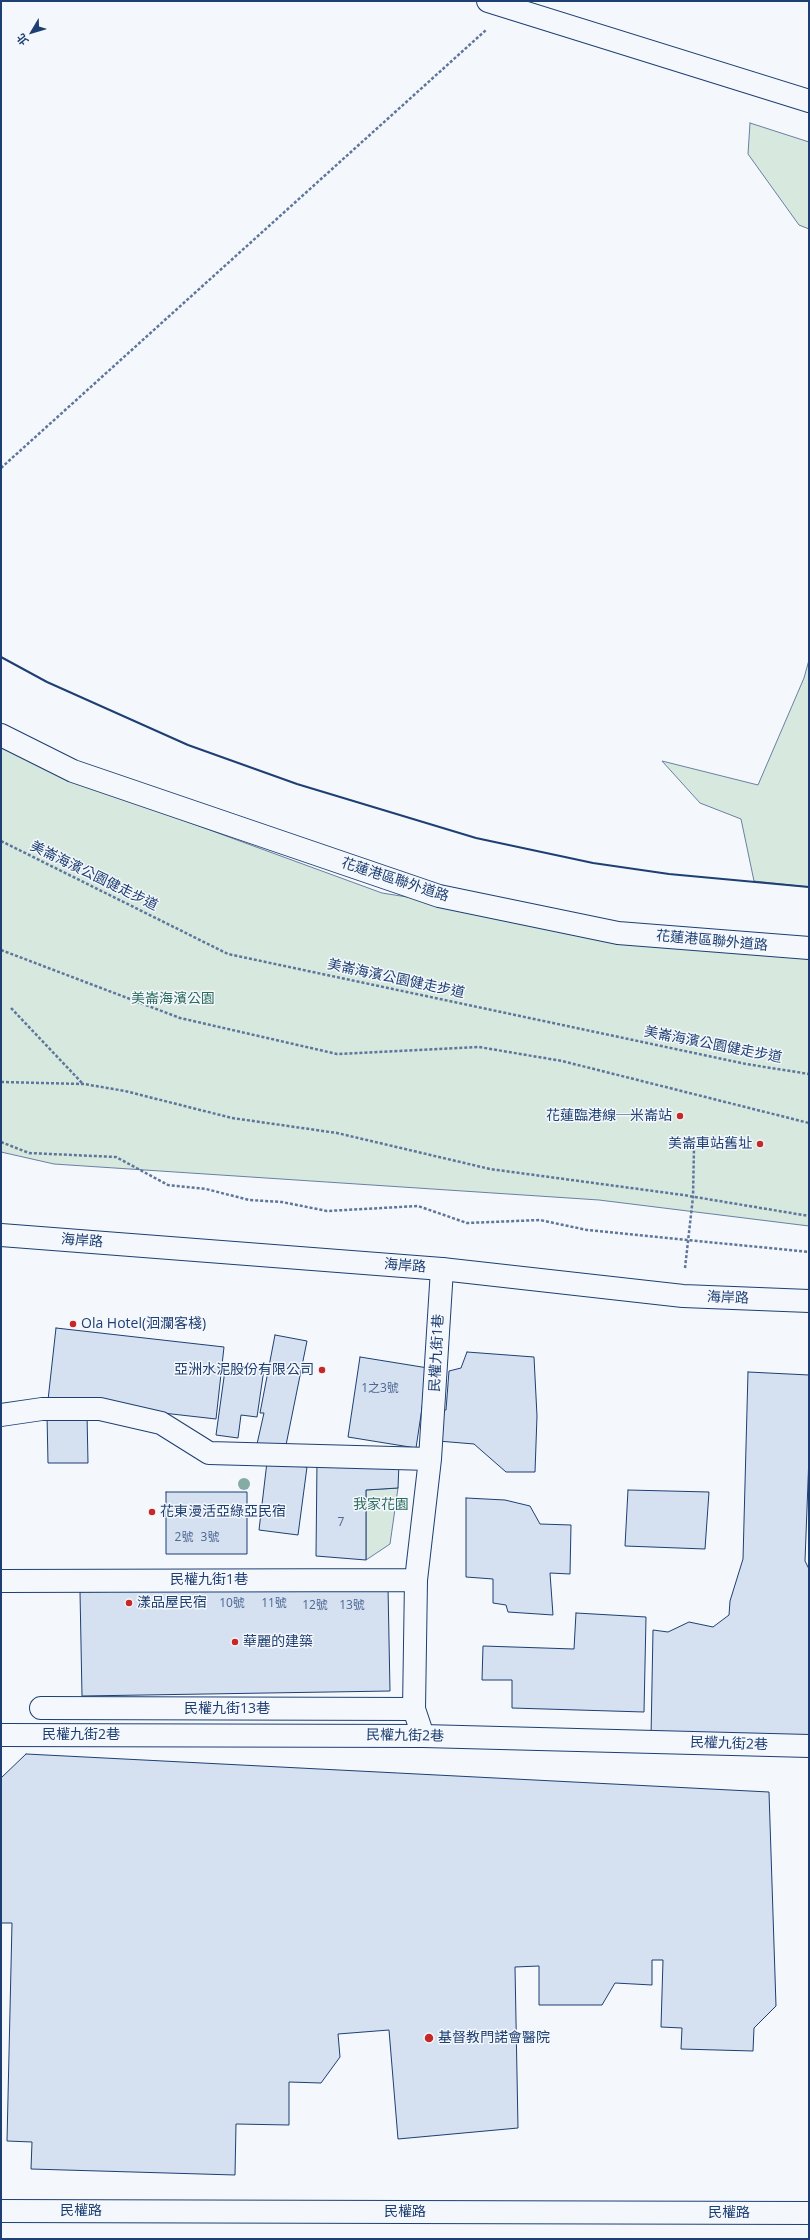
<!DOCTYPE html>
<meta charset="utf-8">
<style>
body{margin:0}
#map{position:relative;width:810px;height:2240px;overflow:hidden;background:#f4f7fb;font-family:"Open Sans","Noto Sans TC",sans-serif}
canvas{display:block}
.frame{position:absolute;inset:0;border:2px solid #1d3f73;pointer-events:none}
.north{position:absolute;left:12px;top:12px;width:40px;height:40px;-webkit-text-stroke:3px #f4f7fb;paint-order:stroke;rotate:232deg;font-size:11px;font-weight:700;line-height:16px;text-align:center;color:#1d3f73}
.north::after{content:'';display:block;margin:auto;width:14px;height:18px;background:#1d3f73;clip-path:polygon(50% 0,100% 100%,50% 72%,0 100%)}
</style>
<div id="map">
<canvas width="810" height="2240"></canvas>
<div class="frame"></div>
<div class="north">北</div>
</div>
<script>
const ctx = document.querySelector('canvas').getContext('2d');
ctx.lineJoin = 'round';
function fill(path, color) { ctx.fillStyle = color; ctx.fill(path, 'evenodd'); }
const poly = rows => new Path2D(rows.map(r => 'M' + r).join(''));
function stroke(path, color, width, dash) { ctx.strokeStyle = color; ctx.lineWidth = width; ctx.lineCap = dash ? 'butt' : 'round'; ctx.setLineDash(dash || []); ctx.stroke(path); }
function label(font, color, halo, rows, align = 'center') {
  ctx.font = font + ' "Open Sans","Noto Sans TC",sans-serif'; ctx.lineWidth = 3; ctx.setLineDash([]); ctx.textBaseline = 'middle'; ctx.strokeStyle = halo; ctx.fillStyle = color; for (const [text, x, y, turn = 0] of rows) {
    ctx.save(); ctx.translate(x, y); ctx.rotate((+turn || 0) * Math.PI / 180); ctx.textAlign = isNaN(turn) ? turn : align; if (halo) ctx.strokeText(text, 0, 0); ctx.fillText(text, 0, 0); ctx.restore();
  }
}
const green = poly([
 [750,123,809,142,809,229,799,225,748,154,750,123],
 [809,660,809,887,754,881,741,819,700,803,662,761,758,785,804,678,809,660],
 [1,744,73,780,382,893,672,939,809,955,809,1226,599,1200,54,1164,1,1152,1,744],
 [398,1488,390,1544,366,1560,366,1490,398,1488]
]);
const building = poly([
 [56,1328,224,1347,216,1419,48,1400,56,1328],
 [275,1335,307,1341,285,1450,257,1444,264,1413,260,1413,275,1335],
 [467,1352,534,1357,537,1416,535,1472,506,1472,474,1444,438,1441,439,1410,446,1410,449,1371,461,1368,467,1352],
 [360,1357,428,1368,416,1448,348,1437,360,1357],
 [226,1363,264,1369,257,1417,241,1415,238,1438,216,1435,226,1363],
 [748,1372,809,1375,809,1456,805,1561,809,1569,809,1741,651,1737,653,1630,668,1632,689,1622,713,1627,729,1615,730,1601,743,1559,748,1372],
 [87,1414,88,1463,48,1463,47,1415,87,1414],
 [317,1461,399,1463,398,1488,366,1490,366,1560,316,1556,317,1461],
 [267,1462,307,1467,298,1535,259,1530,267,1462],
 [628,1490,709,1492,705,1549,625,1546,628,1490],
 [166,1492,247,1492,247,1554,166,1554,166,1492],
 [466,1498,505,1500,530,1506,540,1524,571,1525,570,1574,550,1573,553,1615,508,1612,506,1605,493,1603,493,1579,466,1577,466,1498],
 [388,1587,390,1691,82,1696,80,1592,388,1587],
 [576,1613,646,1617,644,1712,512,1708,512,1680,482,1680,483,1646,574,1649,576,1613],
 [26,1754,769,1792,776,2006,754,2028,753,2051,681,2049,682,2028,661,2027,663,1960,652,1960,652,1985,615,1983,602,2005,539,2005,539,1966,515,1967,518,2128,398,2139,389,2030,338,2034,340,2057,321,2083,289,2082,289,2125,236,2124,235,2175,31,2169,32,2142,7,2141,12,1923,1,1923,1,1778,26,1754]
]);
const path = poly([
 [1,468,486,30],
 [1,841,228,954,746,1064,809,1074],
 [1,950,180,1018,337,1054,479,1047,562,1061,809,1123],
 [11,1008,83,1084],
 [1,1082,84,1084,125,1091,232,1118,337,1133,490,1169,683,1195,809,1216],
 [1,1142,29,1153,116,1157,168,1185,206,1189,249,1200,282,1202,327,1211,418,1206,467,1223,540,1220,587,1230,809,1252],
 [685,1268,693,1197,694,1148]
]);
const minor = poly([
 [488,1,809,101],
 [1,735,73,771,439,896,618,933,809,948],
 [1,1415,42,1409,100,1409,161,1423,209,1453,430,1459],
 [1,1581,416,1580],
 [41,1708,414,1709],
 [1,1735,423,1736,809,1746],
 [423,1736,414,1709,416,1580,430,1459,442,1269],
 [1,2211,809,2213]
]);
const major = poly([
 [1,1235,442,1269,683,1296,809,1301]
]);
const wall = poly([
 [1,657,47,682,188,745,297,784,476,838,593,863,669,874,809,887]
]);
const trees = [
 [244,1484]
];
const markers = [
 [680,1116,4,"#c62828"],
 [760,1144,4,"#c62828"],
 [73,1324,4,"#c62828"],
 [322,1370,4,"#c62828"],
 [152,1512,4,"#c62828"],
 [129,1603,4,"#c62828"],
 [235,1642,4,"#c62828"],
 [429,2038,5,"#c62828"]
];
const numberNames = [
 ["1之3號",380,1389],
 ["7",341,1523],
 ["2號",184,1538],
 ["3號",210,1538],
 ["10號",232,1604],
 ["11號",274,1604],
 ["12號",315,1606],
 ["13號",352,1606]
];
const streetNames = [
 ["美崙海濱公園健走步道",94,876,26],
 ["花蓮港區聯外道路",395,880,18],
 ["花蓮港區聯外道路",712,941,5],
 ["美崙海濱公園健走步道",396,979,12],
 ["美崙海濱公園健走步道",713,1045,11],
 ["海岸路",82,1241,4],
 ["海岸路",405,1266,4],
 ["海岸路",728,1298,2],
 ["民權九街1巷",437,1353,-87],
 ["民權九街1巷",209,1580],
 ["民權九街13巷",227,1709],
 ["民權九街2巷",81,1735],
 ["民權九街2巷",405,1736,1],
 ["民權九街2巷",729,1744,2],
 ["民權路",81,2211],
 ["民權路",405,2212],
 ["民權路",729,2213]
];
const parkNames = [
 ["美崙海濱公園",173,999],
 ["我家花園",381,1505]
];
const poiNames = [
 ["花蓮臨港線─米崙站",672,1116,"right"],
 ["美崙車站舊址",752,1144,"right"],
 ["Ola Hotel(洄瀾客棧)",81,1324],
 ["亞洲水泥股份有限公司",314,1370,"right"],
 ["花東漫活亞綠亞民宿",160,1512],
 ["漾品屋民宿",137,1603],
 ["華麗的建築",243,1642],
 ["基督教門諾會醫院",438,2038]
];
fill(green, '#d7e8df');
stroke(green, '#687fa3', 1);
fill(building, '#d5e0f0');
stroke(building, '#1d3f73', 1);
stroke(minor, '#1d3f73', 24);
stroke(major, '#1d3f73', 24);
stroke(path, '#5e769c', 2.5, [3, 2]);
stroke(minor, '#f4f7fb', 22);
stroke(major, '#f4f7fb', 22);
stroke(wall, '#1d3f73', 2);
ctx.fillStyle = '#86aba6';
for (const [x, y] of trees) { ctx.beginPath(); ctx.arc(x, y, 6, 0, 2 * Math.PI); ctx.fill(); }
for (const [x, y, r, color] of markers) { const dot = new Path2D(); dot.arc(x, y, r, 0, 2 * Math.PI); ctx.fillStyle = color; ctx.fill(dot); stroke(dot, '#f4f7fb', 1.5); }
label('12px', '#4b6792', null, numberNames);
label('14px', '#1d3f73', '#f4f7fb', streetNames);
label('14px', '#2c6c60', '#f4f7fb', parkNames);
label('14px', '#1d3f73', '#f4f7fb', poiNames, 'left');
</script>
